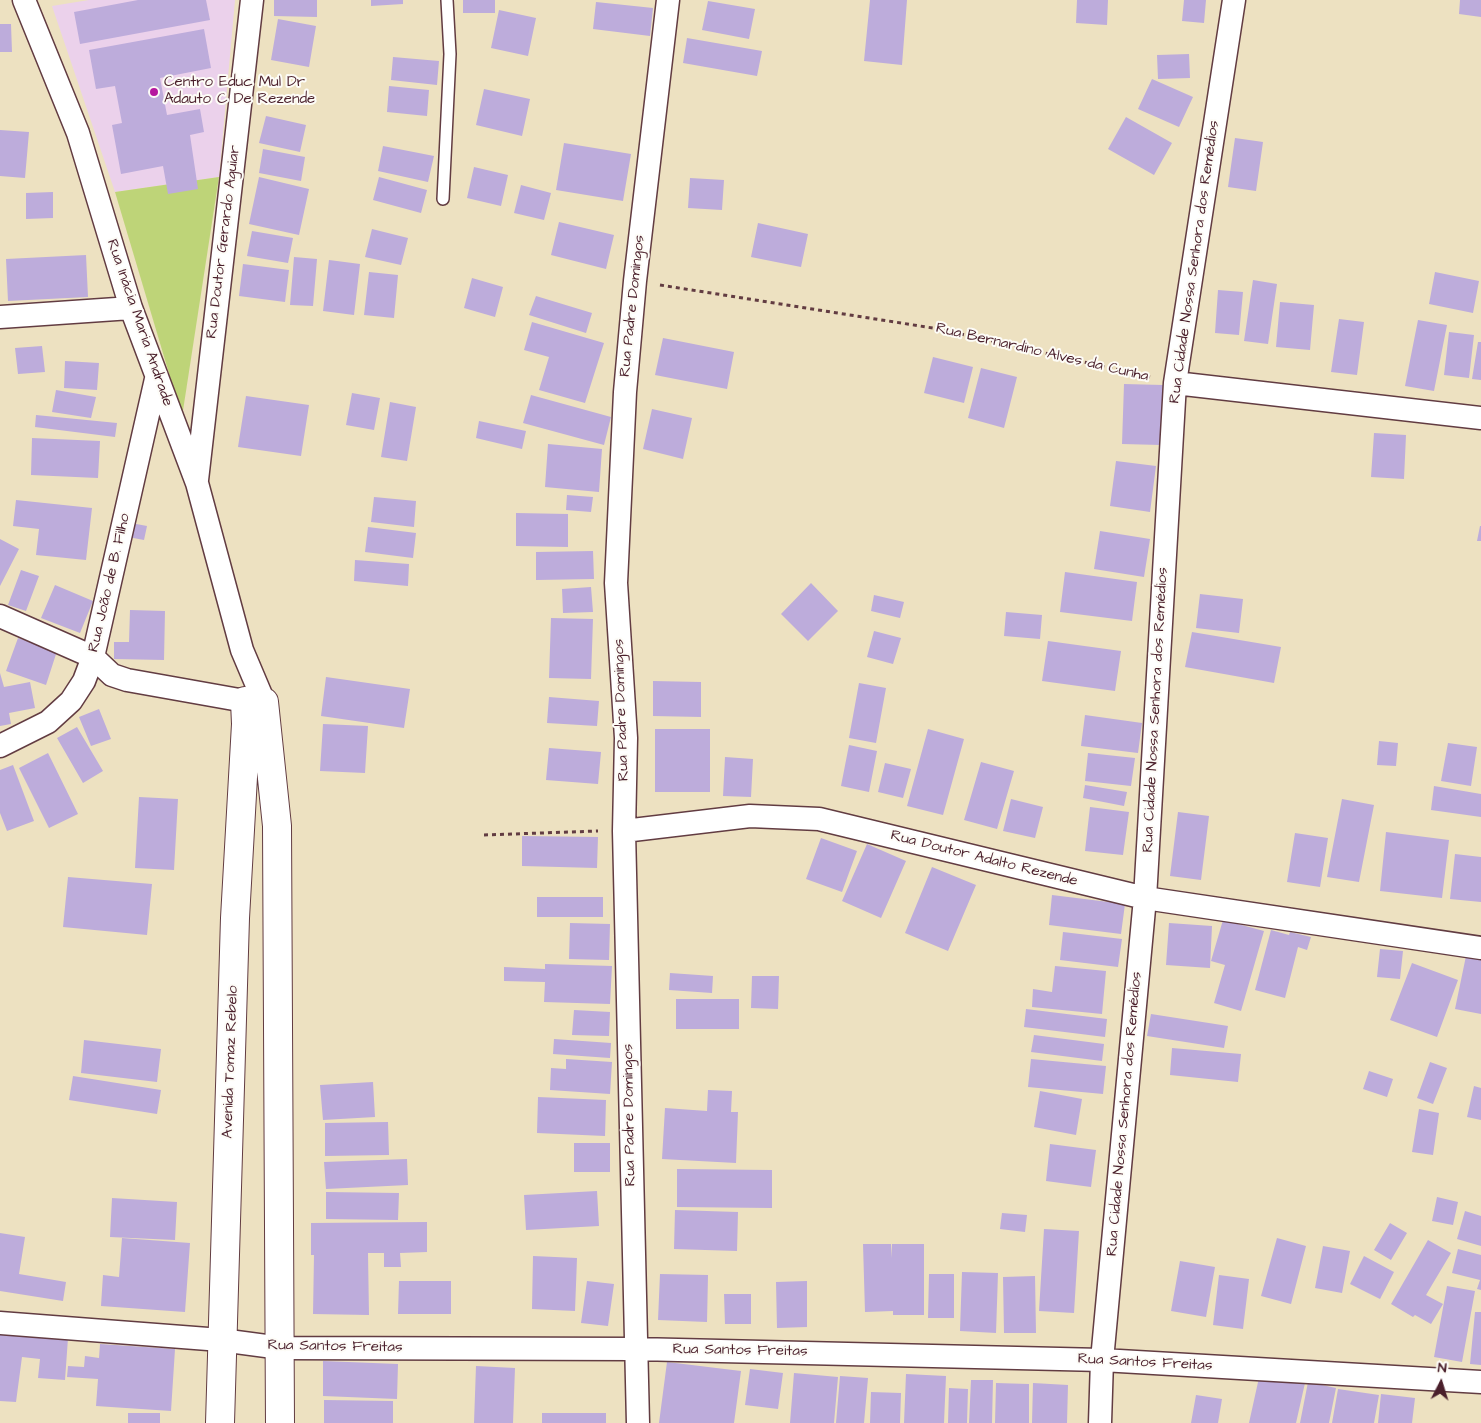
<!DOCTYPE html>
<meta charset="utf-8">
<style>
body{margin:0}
#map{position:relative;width:1481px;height:1423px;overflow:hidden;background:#ede1c1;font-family:"Architects Daughter",sans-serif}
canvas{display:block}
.north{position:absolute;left:1416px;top:1358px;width:50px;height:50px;-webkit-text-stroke:4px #fdfcf7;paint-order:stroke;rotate:5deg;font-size:14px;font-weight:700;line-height:20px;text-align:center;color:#4a1f2b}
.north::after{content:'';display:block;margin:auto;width:18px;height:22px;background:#4a1f2b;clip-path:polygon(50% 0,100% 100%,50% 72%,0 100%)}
</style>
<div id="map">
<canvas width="1481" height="1423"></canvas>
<div class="north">N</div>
</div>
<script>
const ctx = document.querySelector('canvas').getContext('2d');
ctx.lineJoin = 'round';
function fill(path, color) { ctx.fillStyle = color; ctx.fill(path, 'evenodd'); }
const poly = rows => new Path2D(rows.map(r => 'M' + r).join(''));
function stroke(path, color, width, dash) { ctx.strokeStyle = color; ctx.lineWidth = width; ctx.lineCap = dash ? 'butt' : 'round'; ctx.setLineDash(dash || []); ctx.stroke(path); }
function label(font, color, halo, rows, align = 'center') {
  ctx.font = font + ' "Architects Daughter",sans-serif'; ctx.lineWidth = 4; ctx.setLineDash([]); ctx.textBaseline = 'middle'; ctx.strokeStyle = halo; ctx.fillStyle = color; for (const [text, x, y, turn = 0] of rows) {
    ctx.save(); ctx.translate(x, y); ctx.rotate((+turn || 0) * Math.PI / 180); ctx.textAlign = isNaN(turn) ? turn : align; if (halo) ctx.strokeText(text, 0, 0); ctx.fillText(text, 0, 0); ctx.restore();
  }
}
const built = poly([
 [89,0,235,0,219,177,115,192,52,6]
]);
const green = poly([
 [219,177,182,417,115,192]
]);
const building = poly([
 [138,0,206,0,210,20,80,44,74,12],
 [274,0,317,0,317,17,274,16],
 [371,0,403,0,403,4,371,6],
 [463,0,495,0,495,13,463,13],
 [870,0,907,0,902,65,864,61],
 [1077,0,1108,0,1107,25,1076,23],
 [1184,0,1206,0,1204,23,1182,21],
 [1460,0,1481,0,1481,17,1459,14],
 [708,1,755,9,749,39,702,30],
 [596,2,653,8,650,36,593,29],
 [499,10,536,18,528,56,491,48],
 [278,19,316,26,309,67,271,60],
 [0,24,11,24,12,52,0,52],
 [204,29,211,68,160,78,167,115,200,109,204,132,190,135,198,189,168,194,163,166,121,174,112,125,122,123,115,86,96,89,89,50],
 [687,38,762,51,757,76,683,63],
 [1189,54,1190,78,1158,79,1157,55],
 [393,57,439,61,437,85,391,80],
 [1152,79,1193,97,1179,127,1138,109],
 [389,86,429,90,427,116,387,112],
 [484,89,530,99,522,136,476,125],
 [266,116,306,125,300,152,259,143],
 [1126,117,1172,143,1154,175,1108,149],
 [0,130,29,132,25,178,0,176],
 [1235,138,1263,142,1256,191,1228,187],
 [564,143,631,154,623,201,556,190],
 [383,146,434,156,428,182,378,171],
 [263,149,305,157,301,181,259,173],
 [474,167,508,175,501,206,467,198],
 [259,177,309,189,299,235,249,224],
 [379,177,427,190,421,213,373,200],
 [690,178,724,180,722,210,688,208],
 [521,185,551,193,544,220,514,213],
 [53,192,53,218,26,219,26,193],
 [559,222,614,235,606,269,551,255],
 [758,223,808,234,801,267,751,257],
 [372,229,408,238,401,265,365,257],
 [252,231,293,238,288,263,247,256],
 [86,255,88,297,8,301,6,259],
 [294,257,317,259,313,306,290,305],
 [329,260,360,264,354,315,323,311],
 [243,264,289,270,285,302,239,296],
 [369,272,398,275,394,318,364,315],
 [1435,272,1479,281,1473,313,1429,304],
 [472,278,503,287,495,317,464,308],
 [1253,280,1277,284,1268,344,1244,341],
 [1218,290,1243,292,1239,335,1215,333],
 [536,296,592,313,586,333,529,315],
 [1280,302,1314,305,1310,350,1276,347],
 [1339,319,1364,322,1357,375,1331,372],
 [1418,320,1447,325,1434,391,1405,386],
 [532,322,604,343,585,403,539,390,549,357,524,350],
 [1449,332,1474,335,1469,378,1444,375],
 [663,338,734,352,727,389,655,375],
 [1478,342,1481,342,1481,380,1472,379],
 [42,346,45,372,18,374,15,348],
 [933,357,973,367,964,403,924,393],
 [65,361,99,363,97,390,64,388],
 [981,368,1017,377,1004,428,968,418],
 [1124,384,1163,385,1161,445,1122,444],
 [56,390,96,397,91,418,52,412],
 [352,393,380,398,374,430,346,425],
 [531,395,611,417,604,445,523,423],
 [246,396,309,405,301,456,238,447],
 [390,402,416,407,407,461,381,457],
 [652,409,692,418,683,459,643,449],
 [36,415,117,423,115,437,35,427],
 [479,421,526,431,522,449,476,438],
 [1374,433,1406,435,1404,479,1371,477],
 [32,438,100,441,98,478,31,475],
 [548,444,602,449,599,492,545,487],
 [1116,461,1156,466,1150,512,1110,506],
 [567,495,593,497,591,512,566,510],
 [374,497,416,501,414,527,371,522],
 [16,500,92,508,86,560,36,555,39,529,13,526],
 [516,513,568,514,568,547,516,546],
 [131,523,147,526,144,540,128,537],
 [1480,526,1481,526,1481,541,1477,541],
 [368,527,416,533,413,558,365,552],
 [1100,531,1150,539,1144,577,1094,569],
 [0,539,19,549,0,586],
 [593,551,594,579,536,580,536,552],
 [355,560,409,564,408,586,354,581],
 [21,570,39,576,26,611,8,605],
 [1065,572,1137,582,1132,621,1060,612],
 [811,583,838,611,808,641,781,614],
 [55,585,93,601,80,633,41,618],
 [591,587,593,612,563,613,562,589],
 [1200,594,1243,599,1239,633,1196,628],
 [874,595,904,602,900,618,871,611],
 [130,610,165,611,164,660,114,659,114,642,129,642],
 [1006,612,1042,615,1040,639,1004,636],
 [551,618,593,619,591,679,549,678],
 [874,631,901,638,893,664,867,657],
 [1192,632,1281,647,1274,683,1185,667],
 [18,638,57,651,46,685,6,671],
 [1048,641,1121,651,1115,691,1042,681],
 [0,673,4,687,30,682,35,708,9,713,11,724,0,726],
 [326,677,410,689,404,728,321,716],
 [653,681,701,682,701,717,653,716],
 [859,683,886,688,876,743,849,738],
 [549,697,599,701,597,726,547,723],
 [99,709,111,739,91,746,79,717],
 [1085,715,1142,723,1138,753,1081,746],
 [323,724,368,726,365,773,320,771],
 [77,727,103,771,83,783,57,738],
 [655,729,710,729,710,792,655,792],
 [928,729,964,739,943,815,907,806],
 [1379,741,1398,743,1396,766,1377,765],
 [1448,743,1477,747,1471,786,1441,781],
 [849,745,877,751,869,792,841,786],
 [549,748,601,752,598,784,546,780],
 [48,753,78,814,49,828,19,768],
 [1088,753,1135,758,1131,786,1085,781],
 [725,757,753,759,751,797,723,796],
 [981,762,1014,771,997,829,964,820],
 [885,763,911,769,903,798,878,792],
 [13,765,34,821,7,831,0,813,0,770],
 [1085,785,1127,792,1124,806,1083,798],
 [1434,786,1481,794,1481,817,1431,810],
 [139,797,178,799,174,870,135,868],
 [1011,799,1043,807,1035,838,1003,831],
 [1342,799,1374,805,1359,882,1327,877],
 [1090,807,1129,812,1123,855,1085,851],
 [1178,812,1209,816,1201,880,1170,876],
 [1386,832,1449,840,1442,898,1380,891],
 [1295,833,1328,838,1320,887,1287,882],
 [522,836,598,837,597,868,522,866],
 [821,838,857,851,842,892,806,879],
 [867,844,906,861,881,918,842,901],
 [1455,854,1481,857,1481,902,1450,899],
 [932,867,976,885,948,951,905,933],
 [68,877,152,884,147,935,63,927],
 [1052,895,1125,904,1121,934,1049,925],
 [537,897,603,897,603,917,537,917],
 [1223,920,1264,931,1241,1011,1214,1003,1225,965,1211,961],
 [570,923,610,924,609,960,569,959],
 [1169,923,1212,926,1210,968,1166,965],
 [1271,930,1289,935,1290,932,1311,937,1307,950,1298,947,1285,998,1255,990],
 [1063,932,1122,939,1118,967,1060,960],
 [1380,949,1403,951,1400,979,1377,977],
 [1466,956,1481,959,1481,1014,1455,1009],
 [1412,963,1458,980,1437,1037,1390,1020],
 [545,964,612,966,610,1004,544,1002,545,982,504,981,504,967,545,969],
 [1055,966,1106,971,1102,1014,1032,1007,1033,989,1052,992],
 [670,973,713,976,712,993,669,990],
 [752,976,779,976,778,1009,751,1008],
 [676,999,739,999,739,1029,676,1029],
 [1026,1009,1107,1019,1105,1037,1024,1027],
 [574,1010,610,1012,609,1036,572,1035],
 [1151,1014,1228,1026,1224,1048,1147,1036],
 [1034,1035,1104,1044,1102,1061,1031,1052],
 [554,1039,611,1043,610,1058,553,1054],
 [84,1040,161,1049,157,1082,81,1073],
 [1172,1048,1241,1054,1238,1082,1170,1075],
 [566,1059,612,1062,610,1094,550,1090,551,1068,566,1069],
 [1031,1059,1106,1066,1103,1094,1028,1087],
 [1430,1062,1447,1068,1433,1104,1417,1098],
 [1369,1071,1393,1079,1387,1097,1363,1089],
 [73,1076,161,1090,157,1114,69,1100],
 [373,1082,375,1117,323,1120,320,1085],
 [1474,1086,1481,1088,1481,1120,1467,1117],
 [708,1090,732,1091,731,1112,738,1112,736,1163,662,1159,665,1108,707,1111],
 [1040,1091,1082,1099,1076,1135,1034,1127],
 [538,1097,606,1100,605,1136,537,1133],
 [1419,1109,1439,1113,1433,1155,1412,1152],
 [388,1122,389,1155,325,1156,325,1123],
 [574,1143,610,1143,610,1172,574,1172],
 [1050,1144,1096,1150,1091,1187,1046,1181],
 [407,1159,408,1185,326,1189,324,1162],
 [677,1169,772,1170,772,1208,677,1207],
 [597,1191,599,1226,526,1230,524,1195],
 [326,1192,399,1193,398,1220,326,1219],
 [1437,1197,1458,1202,1453,1225,1432,1221],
 [112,1198,177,1202,175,1240,110,1237],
 [675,1210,738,1212,737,1251,674,1249],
 [1465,1211,1481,1216,1481,1246,1457,1239],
 [1002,1213,1027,1215,1025,1232,1000,1229],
 [427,1222,427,1252,400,1253,401,1267,384,1267,384,1253,368,1253,369,1315,313,1314,314,1255,311,1255,311,1223],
 [1390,1223,1407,1233,1391,1260,1374,1250],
 [1044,1229,1079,1231,1074,1313,1039,1311],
 [0,1233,25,1237,19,1274,66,1282,63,1301,0,1291],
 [122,1238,190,1243,185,1312,101,1306,103,1275,119,1277],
 [1277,1238,1306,1246,1291,1304,1261,1296],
 [1428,1240,1451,1253,1426,1295,1443,1304,1431,1324,1415,1315,1413,1317,1391,1304],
 [863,1244,891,1244,892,1258,892,1244,924,1244,924,1315,893,1315,893,1311,865,1312],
 [1323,1246,1350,1251,1342,1293,1315,1288],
 [1458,1249,1481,1255,1481,1290,1477,1289,1480,1280,1452,1273],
 [533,1256,577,1258,575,1311,532,1309],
 [1364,1256,1394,1272,1380,1299,1350,1284],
 [1180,1261,1215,1267,1206,1317,1171,1311],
 [962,1272,998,1273,996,1333,960,1331],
 [660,1274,708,1275,707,1322,658,1320],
 [929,1274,954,1274,954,1318,928,1318],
 [1219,1275,1249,1279,1243,1329,1213,1325],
 [1035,1276,1036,1333,1004,1333,1003,1277],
 [399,1281,451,1281,451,1314,398,1314],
 [587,1281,614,1284,608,1326,581,1323],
 [807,1281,807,1327,777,1328,776,1282],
 [1447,1286,1475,1291,1462,1362,1434,1357],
 [724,1294,751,1294,751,1324,725,1324],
 [1475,1312,1481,1312,1481,1365,1470,1364],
 [0,1333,68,1338,65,1380,38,1378,40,1359,22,1357,16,1402,0,1401],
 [100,1344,175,1349,171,1411,96,1406,98,1379,67,1377,68,1366,84,1367,85,1356,99,1358],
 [323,1361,398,1364,397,1399,323,1396],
 [667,1362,741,1371,734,1423,659,1423],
 [476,1366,515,1368,513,1423,474,1423],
 [750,1369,783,1373,778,1409,745,1405],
 [794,1373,838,1377,834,1423,790,1423],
 [1260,1373,1305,1383,1296,1423,1249,1423],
 [906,1374,946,1376,944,1423,904,1423],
 [840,1376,868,1378,864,1423,836,1423],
 [971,1380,993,1380,992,1423,969,1423],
 [1308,1382,1336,1388,1329,1423,1300,1423],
 [996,1383,1029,1384,1029,1423,995,1423],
 [1033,1383,1068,1385,1067,1423,1032,1423],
 [949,1388,968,1389,967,1423,948,1423],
 [1338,1389,1379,1395,1374,1423,1332,1423],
 [871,1392,901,1393,900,1423,870,1423],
 [1381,1394,1415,1398,1412,1423,1378,1423],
 [1196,1395,1222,1399,1218,1423,1191,1423],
 [324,1400,393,1401,393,1423,324,1423],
 [128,1413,160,1413,160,1423,128,1423],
 [542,1413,606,1413,606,1423,542,1423]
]);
const path = poly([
 [660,285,939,329,1150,377],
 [484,835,598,831]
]);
const lane = poly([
 [443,199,450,54,447,0]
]);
const street = poly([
 [0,317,131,308],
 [1175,383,1481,418],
 [197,480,252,0],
 [0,616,93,657,112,675,127,680,245,701,264,702,242,650,197,483,131,308,78,133,24,0],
 [0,746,48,722,71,701,84,681,93,657,156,379],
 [624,831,750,816,819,819,1145,898,1481,948],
 [0,1323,221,1340,281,1348,636,1349,1102,1360,1481,1382],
 [638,1423,624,831,626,738,616,583,625,392,635,281,668,0],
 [1100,1423,1102,1360,1145,898,1175,383,1234,0]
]);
const secondary = poly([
 [264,702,277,826,280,1423],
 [220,1423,235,918,246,724,245,701]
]);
const markers = [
 [154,92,5,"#b5179e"]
];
const poiNames = [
 ["Centro Educ Mul Dr",164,83],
 ["Adauto C De Rezende",164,100]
];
const streetNames = [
 ["Rua Doutor Gerardo Aguiar",224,242,-83],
 ["Rua Cidade Nossa Senhora dos Remédios",1195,262,-82],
 ["Rua Padre Domingos",633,306,-84],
 ["Rua Inácia Maria Andrade",139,323,71],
 ["Rua Bernardino Alves da Cunha",1042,353,13],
 ["Rua João de B. Filho",110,583,-77],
 ["Rua Padre Domingos",622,710,-92],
 ["Rua Cidade Nossa Senhora dos Remédios",1156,710,-87],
 ["Rua Doutor Adalto Rezende",984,859,14],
 ["Avenida Tomaz Rebelo",231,1062,-88],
 ["Rua Cidade Nossa Senhora dos Remédios",1125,1114,-85],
 ["Rua Padre Domingos",630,1115,-91],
 ["Rua Santos Freitas",335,1347,1],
 ["Rua Santos Freitas",740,1351,1],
 ["Rua Santos Freitas",1145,1363,3]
];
fill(built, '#ebd1eb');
fill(green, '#bed478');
fill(building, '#bdacdb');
stroke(lane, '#623c42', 14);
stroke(street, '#623c42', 25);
stroke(secondary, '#623c42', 30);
stroke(path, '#623c42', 3, [4, 4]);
stroke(lane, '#fff', 11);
stroke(street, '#fff', 22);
stroke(secondary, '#fff', 28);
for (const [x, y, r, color] of markers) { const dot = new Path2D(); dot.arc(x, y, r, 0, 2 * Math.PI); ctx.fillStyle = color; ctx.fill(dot); stroke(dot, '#fdfcf7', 2); }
label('15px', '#4a1f2b', '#fdfcf7', poiNames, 'left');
label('15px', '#4a1f2b', '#fdfcf7', streetNames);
</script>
